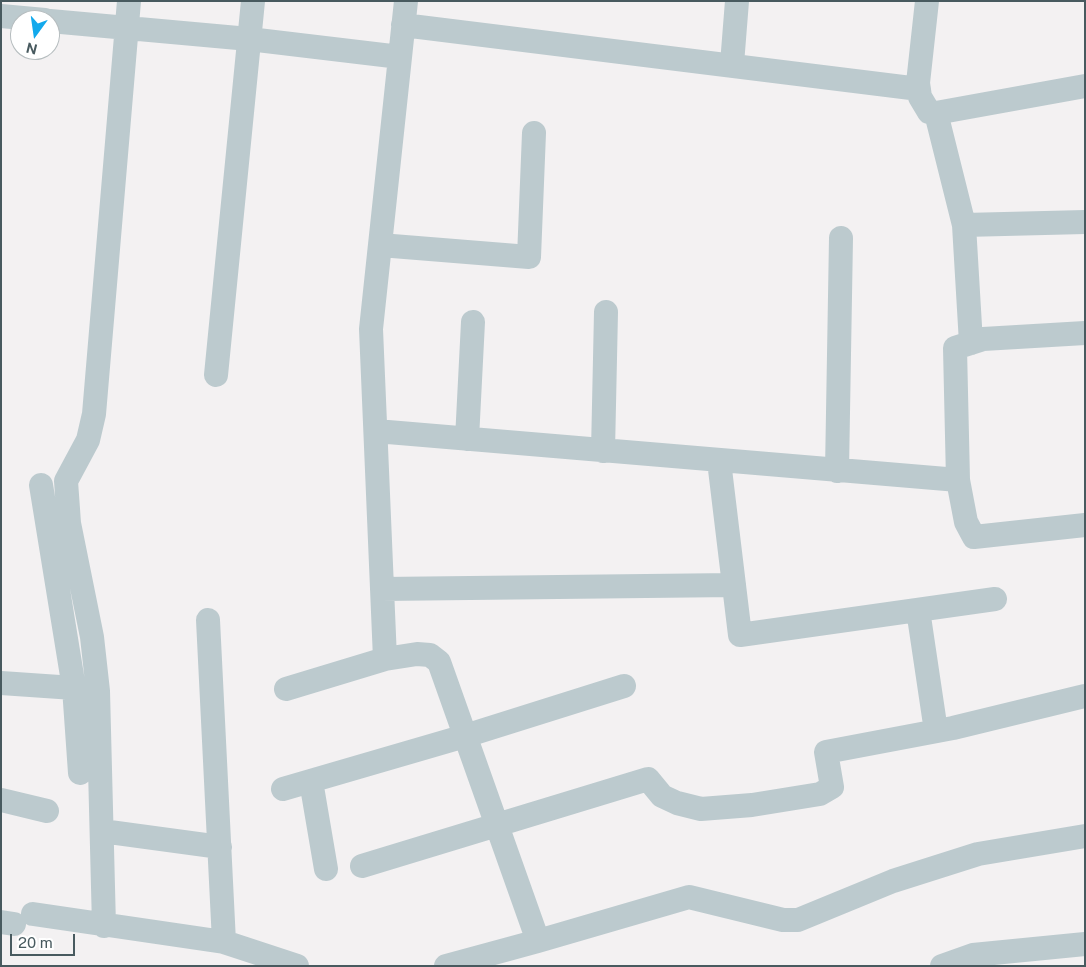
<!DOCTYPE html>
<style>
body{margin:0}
#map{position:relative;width:1086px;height:967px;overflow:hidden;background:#f3f1f2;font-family:"Public Sans",sans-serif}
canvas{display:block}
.frame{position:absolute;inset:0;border:2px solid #485a5f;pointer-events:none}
.north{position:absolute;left:10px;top:10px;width:50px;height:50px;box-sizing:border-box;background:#fff;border:1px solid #b6bdbf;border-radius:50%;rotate:194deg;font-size:14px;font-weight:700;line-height:20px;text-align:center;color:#485a5f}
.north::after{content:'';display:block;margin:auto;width:18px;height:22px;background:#12a9ec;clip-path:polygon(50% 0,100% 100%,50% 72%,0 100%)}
.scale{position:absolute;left:10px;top:934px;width:65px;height:22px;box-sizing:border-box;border:2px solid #485a5f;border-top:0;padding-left:6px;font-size:15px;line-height:18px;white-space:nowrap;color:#485a5f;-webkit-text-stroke:4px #fff;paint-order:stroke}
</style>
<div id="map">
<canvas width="1086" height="967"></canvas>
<div class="frame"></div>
<div class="north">N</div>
<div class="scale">20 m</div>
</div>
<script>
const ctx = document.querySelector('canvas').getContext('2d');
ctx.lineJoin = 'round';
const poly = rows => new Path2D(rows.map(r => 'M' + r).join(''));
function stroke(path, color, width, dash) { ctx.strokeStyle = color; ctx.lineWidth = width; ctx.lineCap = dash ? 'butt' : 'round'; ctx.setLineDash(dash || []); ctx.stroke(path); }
const minor = poly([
 [927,1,918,83,920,97,929,112,936,113,1085,86],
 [1,16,45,20],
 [50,21,249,39,400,57],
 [403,25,919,89],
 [732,64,737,1],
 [936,113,964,225,971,343],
 [964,225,1085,222],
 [380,245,529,257,534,133],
 [216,375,253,1],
 [376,431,958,480,966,522,974,537,1085,525],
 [467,439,473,322],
 [603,451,606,312],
 [719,461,740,635,995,599],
 [837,471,841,238],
 [958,480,955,348,983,339,1085,333],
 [41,485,74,688,80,773],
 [382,589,734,585],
 [918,610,936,731],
 [208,620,224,942],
 [385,659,371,329,406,1],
 [1,683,74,688],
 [286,689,385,659,417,654,430,655,439,662,538,941],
 [311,781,326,869],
 [283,789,465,736,624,686],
 [1,800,47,811],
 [102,831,220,847],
 [362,866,648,779,662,796,677,803,701,809,752,805,820,794,832,787,826,752,953,728,1085,696],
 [33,914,224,942,297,966],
 [1,922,14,924],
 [104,926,98,691,92,637,69,523,66,481,88,440,94,414,129,1],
 [446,966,538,941,689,897,783,920,798,920,893,881,978,854,1085,836],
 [942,966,973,955,1085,944]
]);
stroke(minor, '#bccace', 24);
</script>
